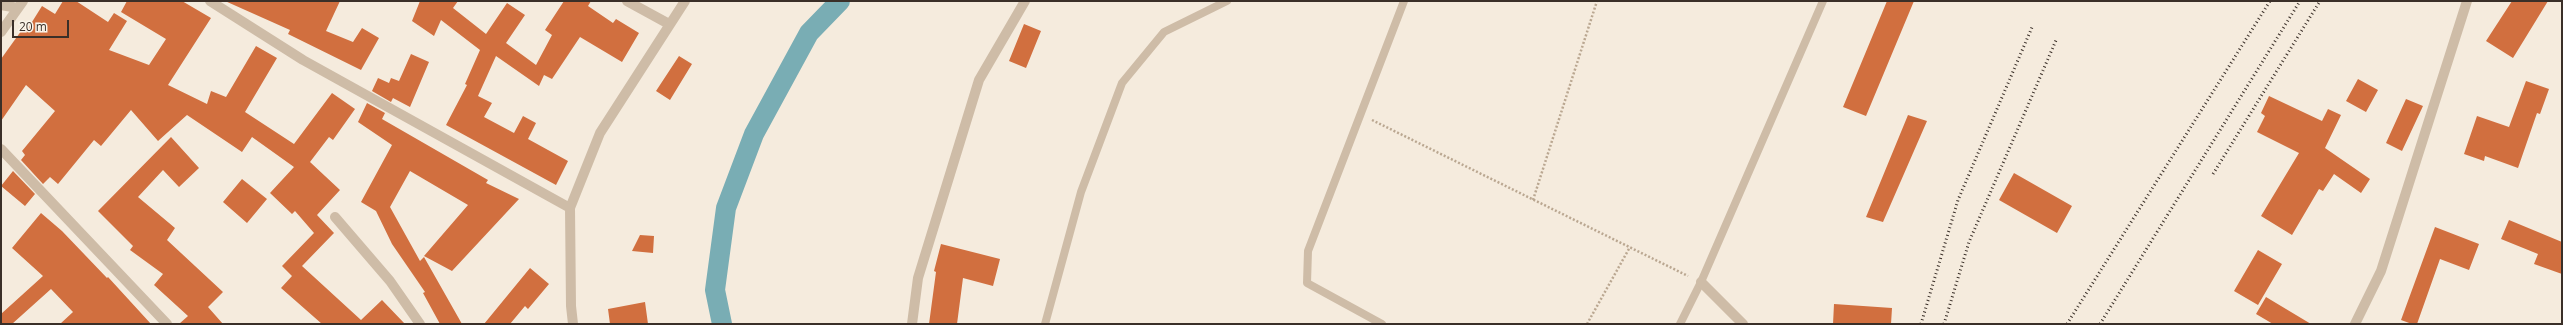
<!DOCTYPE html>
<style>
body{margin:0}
#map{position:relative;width:2563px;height:325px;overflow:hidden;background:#f5ebdd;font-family:"Open Sans",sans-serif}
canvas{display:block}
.frame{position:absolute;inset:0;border:2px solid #3a2f28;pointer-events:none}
.scale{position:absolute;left:12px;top:20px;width:57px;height:18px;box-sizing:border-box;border:2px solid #3a2f28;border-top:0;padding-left:5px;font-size:12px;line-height:14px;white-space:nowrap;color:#3a2f28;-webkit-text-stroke:3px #fbf5ea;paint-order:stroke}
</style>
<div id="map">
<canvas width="2563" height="325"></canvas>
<div class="frame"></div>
<div class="scale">20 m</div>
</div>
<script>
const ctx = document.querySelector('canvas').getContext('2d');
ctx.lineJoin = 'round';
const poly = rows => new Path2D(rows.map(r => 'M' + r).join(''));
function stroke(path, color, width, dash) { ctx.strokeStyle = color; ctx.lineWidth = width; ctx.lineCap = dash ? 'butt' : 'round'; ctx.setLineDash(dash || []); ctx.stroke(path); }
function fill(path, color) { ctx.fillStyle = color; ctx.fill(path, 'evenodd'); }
const canal = poly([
 [722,324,715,290,726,208,754,134,809,33,840,1]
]);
const building = poly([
 [63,1,76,1,108,22,114,13,127,21,109,50,149,65,166,39,121,12,127,1,182,1,211,18,168,85,207,104,211,91,226,97,256,46,277,58,245,112,294,144,332,93,355,109,333,140,329,137,310,162,340,190,317,215,334,233,302,266,361,320,382,300,405,324,322,324,281,288,292,276,282,266,314,233,295,211,292,214,270,193,294,167,252,137,242,152,187,115,158,141,131,110,101,146,94,140,58,184,50,177,43,184,21,160,25,155,22,151,55,111,26,85,1,121,1,59,24,27,27,30,42,6,55,14],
 [225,1,340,1,326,31,353,42,362,28,379,38,361,70,288,34,290,30],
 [420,1,458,1,453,8,486,34,507,3,525,15,506,43,536,65,552,35,545,30,564,1,591,1,588,6,613,23,616,19,639,33,622,62,580,37,552,79,544,75,539,86,496,56,478,96,492,103,484,117,514,133,523,116,536,123,528,139,568,161,556,185,446,125,467,85,465,84,480,50,441,20,434,36,412,21],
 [1887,1,1914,1,1866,116,1843,107],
 [2512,1,2548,1,2513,58,2486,41],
 [1024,24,1041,31,1026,68,1009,61],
 [411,54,429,62,410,107,393,98,391,102,372,91,378,78,389,83,391,78,399,81],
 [679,56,692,64,670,100,656,91],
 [2358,79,2378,90,2366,112,2346,101],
 [2526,81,2549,89,2540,114,2537,113,2518,168,2485,156,2484,161,2464,154,2477,116,2509,127],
 [2269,96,2322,121,2328,109,2341,115,2325,148,2370,179,2361,193,2334,174,2323,191,2319,189,2292,235,2261,216,2299,153,2257,132,2265,116,2261,113],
 [2406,99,2423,106,2402,151,2386,143],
 [367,103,385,113,382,119,488,180,486,183,519,199,452,271,424,256,468,205,410,171,390,207,420,261,424,257,462,324,440,324,423,293,425,292,392,244,376,211,361,202,392,145,358,122],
 [1908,115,1927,121,1883,222,1866,217],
 [171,137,199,168,179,187,163,170,138,197,175,228,167,240,223,292,208,307,223,324,179,324,188,316,154,285,163,274,130,250,133,246,98,211],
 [13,171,35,194,25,206,1,186],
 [2014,173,2072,206,2057,233,1999,200],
 [242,179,267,199,247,223,223,202],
 [41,213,62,231,107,278,108,277,151,324,60,324,73,312,51,289,12,324,1,324,1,314,43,276,12,248],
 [2509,220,2562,242,2562,274,2534,264,2538,254,2501,239],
 [2435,227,2479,244,2469,270,2440,259,2417,324,2412,324,2401,320],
 [640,235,654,236,653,253,632,251],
 [941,244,1000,259,993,286,963,278,957,324,929,324,936,272,934,271],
 [2258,250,2282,264,2258,305,2234,291],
 [530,268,549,284,528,309,525,306,510,324,484,324],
 [2266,297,2311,324,2273,324,2256,314],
 [645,302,648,324,610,324,608,309],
 [1834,304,1892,308,1891,324,1833,324]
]);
const path = poly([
 [1372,120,1688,276],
 [1533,200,1597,1],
 [1587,324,1630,247]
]);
const service = poly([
 [1045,324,1081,192,1122,83,1164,32,1227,1],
 [1382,324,1307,283,1308,251,1404,1],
 [1680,324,1701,282,1823,1]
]);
const minor = poly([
 [210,1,303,60,570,208],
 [627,1,669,24],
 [1,5,18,8],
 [1,32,23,1],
 [1,149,167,324],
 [335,217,390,281,420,324],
 [1701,282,1743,324],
 [573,324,571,306,570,208,600,133,685,1],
 [912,324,918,278,979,80,1025,1],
 [2355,324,2381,271,2467,1]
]);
const rail = poly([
 [2213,174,2320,1],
 [1921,324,1958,200,2033,25],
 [1944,324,1969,242,2057,38],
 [2067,324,2270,1],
 [2100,324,2300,1]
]);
stroke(canal, '#79adb4', 20);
fill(building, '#d16f3f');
stroke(path, '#baa791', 2.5, [2, 2]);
stroke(service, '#cebca7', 8);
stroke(minor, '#cebca7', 10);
stroke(rail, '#3a2f28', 3, [1, 3]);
</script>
